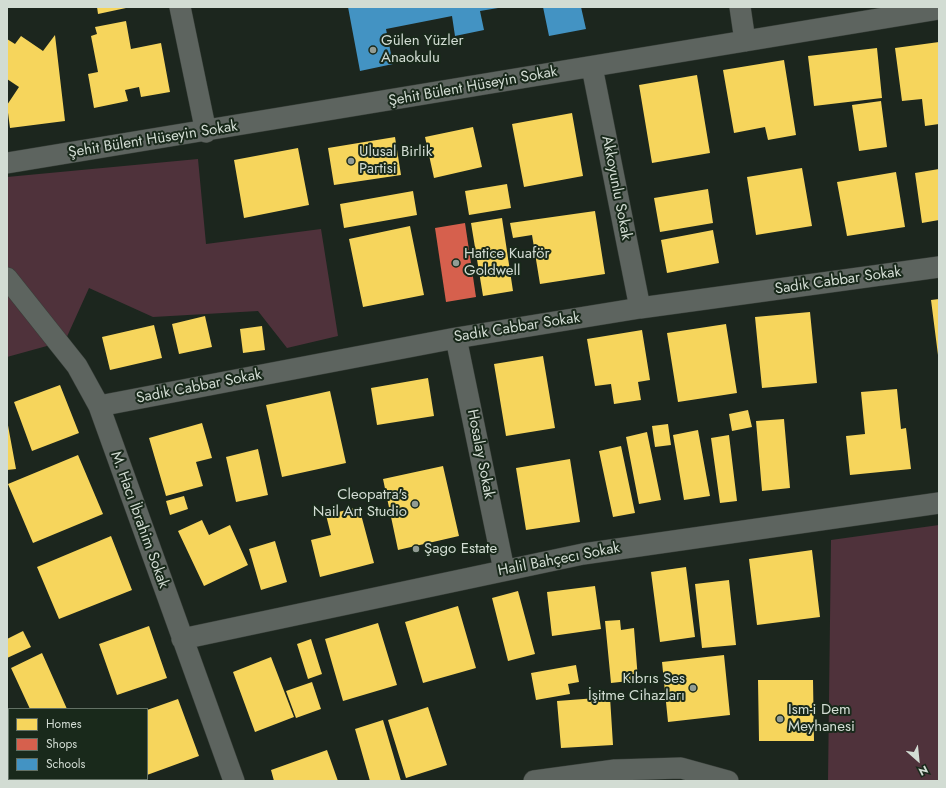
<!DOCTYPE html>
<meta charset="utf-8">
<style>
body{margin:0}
#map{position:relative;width:946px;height:788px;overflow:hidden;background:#1c261e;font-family:Jost,sans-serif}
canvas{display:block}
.frame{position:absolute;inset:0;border:8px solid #d2dcd3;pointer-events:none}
.legend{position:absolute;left:8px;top:708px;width:140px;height:72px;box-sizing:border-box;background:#19291b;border:1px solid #637165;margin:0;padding:5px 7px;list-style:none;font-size:12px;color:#d2dcd3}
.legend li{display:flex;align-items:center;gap:8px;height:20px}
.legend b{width:20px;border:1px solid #637165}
.north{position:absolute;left:898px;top:740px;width:40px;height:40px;-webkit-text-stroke:3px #19291b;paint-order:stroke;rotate:153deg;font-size:11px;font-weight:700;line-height:16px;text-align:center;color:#d2dcd3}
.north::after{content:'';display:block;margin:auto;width:14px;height:18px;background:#d2dcd3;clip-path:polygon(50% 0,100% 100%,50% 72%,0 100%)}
</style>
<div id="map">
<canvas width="946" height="788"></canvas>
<div class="frame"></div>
<ul class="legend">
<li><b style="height:11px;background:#f6d55c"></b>Homes</li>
<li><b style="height:11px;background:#d6604d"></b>Shops</li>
<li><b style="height:11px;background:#4393c3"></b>Schools</li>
</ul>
<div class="north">N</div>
</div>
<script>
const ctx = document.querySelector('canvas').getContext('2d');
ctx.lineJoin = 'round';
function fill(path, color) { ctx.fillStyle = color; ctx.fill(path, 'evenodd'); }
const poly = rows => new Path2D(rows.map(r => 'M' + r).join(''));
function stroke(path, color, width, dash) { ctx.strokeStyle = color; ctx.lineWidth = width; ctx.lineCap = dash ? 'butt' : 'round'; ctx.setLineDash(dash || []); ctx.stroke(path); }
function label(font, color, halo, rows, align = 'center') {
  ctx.font = font + ' Jost,sans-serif'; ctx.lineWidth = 4; ctx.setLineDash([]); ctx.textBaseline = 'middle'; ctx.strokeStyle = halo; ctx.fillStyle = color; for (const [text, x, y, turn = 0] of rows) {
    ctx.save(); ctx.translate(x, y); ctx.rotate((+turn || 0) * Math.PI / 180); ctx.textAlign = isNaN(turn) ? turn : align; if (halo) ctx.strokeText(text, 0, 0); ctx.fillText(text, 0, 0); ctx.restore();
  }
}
const green = poly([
 [198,159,206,244,321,229,338,336,287,348,258,311,153,317,89,288,65,341,7,357,7,177],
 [939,525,939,781,828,781,831,540]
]);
const homes = poly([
 [97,7,126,7,126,8,98,14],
 [126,21,131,49,161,43,170,92,141,97,139,87,125,90,128,101,94,108,88,74,98,72,91,36,97,34,95,27],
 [55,35,65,121,10,128,7,105,19,87,7,79,7,39,15,44,21,36,43,51],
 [939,42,939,124,925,126,922,99,902,101,895,48],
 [877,48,882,98,814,106,808,56],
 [784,60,796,135,768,140,765,127,734,133,723,70],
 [697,75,710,153,652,163,639,85],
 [881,101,887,147,859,151,852,105],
 [572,113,583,176,524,187,512,124],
 [473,127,482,167,434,178,425,137],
 [395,137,401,175,334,185,328,148],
 [298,148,309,205,244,218,234,160],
 [802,168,812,226,756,235,747,177],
 [939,169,939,220,922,223,915,173],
 [896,172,905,227,847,236,837,182],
 [507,184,511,208,469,215,465,191],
 [708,189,713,223,660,232,654,198],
 [413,191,417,215,344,228,340,204],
 [595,211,605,274,540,284,532,235,513,238,510,223],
 [502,218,513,291,483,296,471,223],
 [410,226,424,295,363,307,349,239],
 [713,230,719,263,667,273,661,240],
 [939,299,939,355,938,355,931,300],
 [810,312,817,383,762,388,755,317],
 [205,316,212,347,179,354,172,324],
 [726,324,737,393,678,402,667,333],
 [154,325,162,358,110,370,102,337],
 [262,326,265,350,243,353,240,329],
 [642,330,650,380,638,382,641,400,614,404,611,384,595,386,587,339],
 [543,356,555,428,506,436,494,364],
 [428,378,434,416,377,425,371,388],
 [60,385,79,433,32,451,14,402],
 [897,389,901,429,906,428,911,469,850,475,846,436,865,434,861,392],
 [330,391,346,463,282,477,266,405],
 [748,410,752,427,732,431,729,414],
 [784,419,790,488,762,491,756,421],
 [7,420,16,469,7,470],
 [202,423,212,458,196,462,203,486,166,496,149,438],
 [668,424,671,445,655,447,652,426],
 [698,430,710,496,684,500,673,435],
 [647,432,661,500,639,504,626,437],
 [729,435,737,501,720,503,711,438],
 [621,446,635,513,613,517,599,451],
 [258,449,268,495,236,502,226,457],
 [78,455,103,514,33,543,8,484],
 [570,459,580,522,526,530,516,468],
 [443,466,459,536,398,550,383,479],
 [184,496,188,509,170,515,166,501],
 [359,507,374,563,320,577,311,540,331,535,326,515],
 [202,520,209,535,230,525,248,565,204,586,178,531],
 [111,536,132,590,59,619,37,567],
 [275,541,287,582,261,590,249,549],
 [812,550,820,617,757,625,749,559],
 [686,567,695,637,660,642,651,572],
 [729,580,736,645,702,648,695,584],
 [595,586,601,629,552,636,547,592],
 [518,591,535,654,508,661,492,598],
 [458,606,476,668,423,683,405,622],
 [620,620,621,630,634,628,638,680,611,683,605,621],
 [378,623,397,685,343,701,325,639],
 [149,626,167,678,117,695,99,644],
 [23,631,31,647,7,658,7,639],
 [311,639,322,674,308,679,297,644],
 [42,653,67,709,30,709,11,668],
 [724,655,730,715,668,722,662,662],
 [271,657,294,717,255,732,233,672],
 [576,665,579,682,568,684,570,694,536,700,531,673],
 [758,680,813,680,814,741,759,741],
 [312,682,321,709,296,718,286,691],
 [610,697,613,745,561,748,557,701],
 [178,699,199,756,147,775,147,710],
 [428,707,447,765,406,778,388,720],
 [383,720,401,781,370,781,355,729],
 [327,750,338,781,274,781,271,770]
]);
const shops = poly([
 [465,223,476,297,446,302,435,228]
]);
const schools = poly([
 [348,7,497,7,498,8,480,11,484,30,455,36,452,16,386,29,393,64,360,71],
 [543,7,581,7,586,29,549,36]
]);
const minor = poly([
 [180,7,206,132],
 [740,7,745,41],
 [592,67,640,308],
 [7,163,939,9],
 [7,278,77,366,99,406,234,781],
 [456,338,504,570],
 [99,406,456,338,640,308,939,267],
 [182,639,583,554,939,503],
 [534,781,615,770,681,768,728,781]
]);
const markers = [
 [373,50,4,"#929c94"],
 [351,161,4,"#929c94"],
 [456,263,4,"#929c94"],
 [415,504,4,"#929c94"],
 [416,549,4,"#929c94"],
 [693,688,4,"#929c94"],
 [780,719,4,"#929c94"]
];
const poiNames = [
 ["Gülen Yüzler",381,41],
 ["Anaokulu",381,58],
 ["Ulusal Birlik",359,152],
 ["Partisi",359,169],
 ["Hatice Kuaför",464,254],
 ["Goldwell",464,271],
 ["Cleopatra's",407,495,"right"],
 ["Nail Art Studio",407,512,"right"],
 ["Şago Estate",424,549],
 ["Kıbrıs Ses",685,679,"right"],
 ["İşitme Cihazları",685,696,"right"],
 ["Ism-i Dem",788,710],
 ["Meyhanesi",788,727]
];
const streetNames = [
 ["Şehit Bülent Hüseyin Sokak",473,87,-10],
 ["Şehit Bülent Hüseyin Sokak",153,140,-9],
 ["Akkoyunlu Sokak",616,188,79],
 ["Sadık Cabbar Sokak",838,281,-8],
 ["Sadık Cabbar Sokak",517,328,-9],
 ["Sadık Cabbar Sokak",199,387,-11],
 ["Hosalay Sokak",480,454,79],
 ["M. Hacı İbrahim Sokak",139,520,70],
 ["Halil Bahçecı Sokak",559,560,-11]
];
fill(green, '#4f323b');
fill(homes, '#f6d55c');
fill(shops, '#d6604d');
fill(schools, '#4393c3');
stroke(minor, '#383f39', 22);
stroke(minor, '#5d645f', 21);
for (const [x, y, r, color] of markers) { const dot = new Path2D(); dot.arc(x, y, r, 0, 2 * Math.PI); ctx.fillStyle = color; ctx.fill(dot); stroke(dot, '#19291b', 1.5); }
label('15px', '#d2dcd3', '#19291b', poiNames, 'left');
label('15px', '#d2dcd3', '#19291b', streetNames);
</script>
